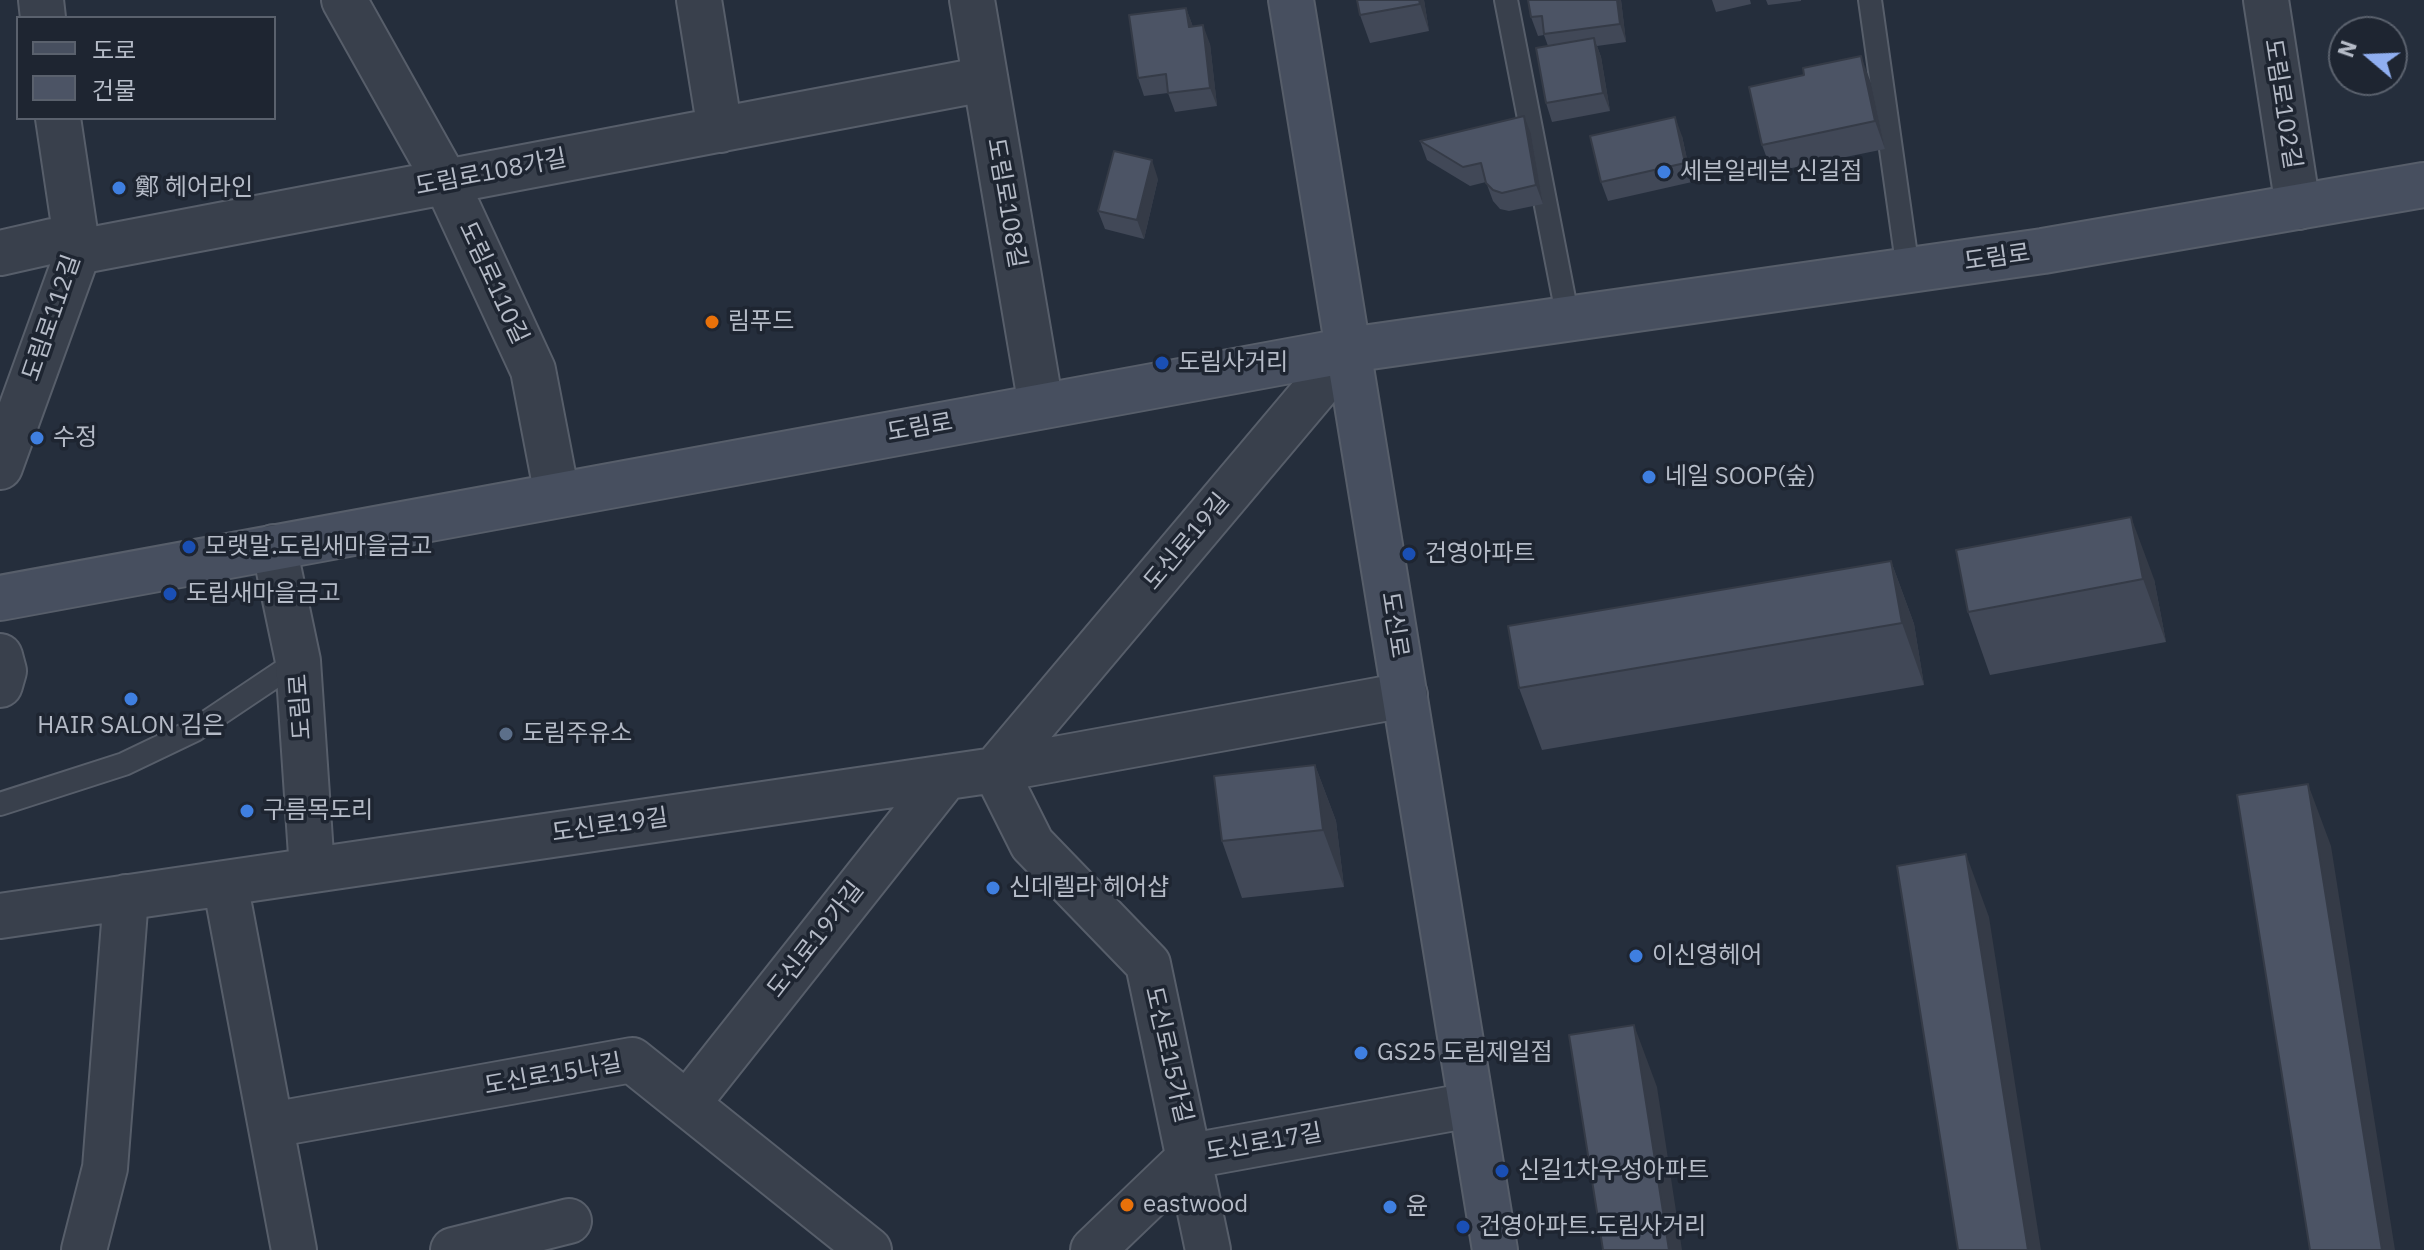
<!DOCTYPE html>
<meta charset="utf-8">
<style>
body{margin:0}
#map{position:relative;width:2424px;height:1250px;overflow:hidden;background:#252e3c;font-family:"IBM Plex Sans","Noto Sans KR",sans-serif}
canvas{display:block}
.legend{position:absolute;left:16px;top:16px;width:260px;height:104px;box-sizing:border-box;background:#1e2531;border:2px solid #5a616d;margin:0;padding:10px 14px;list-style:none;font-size:24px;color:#b5bbc7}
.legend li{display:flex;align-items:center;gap:16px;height:40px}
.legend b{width:40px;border:2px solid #5a616d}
.north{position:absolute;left:2328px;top:16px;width:80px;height:80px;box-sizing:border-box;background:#1e2531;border:2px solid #5a616d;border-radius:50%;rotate:289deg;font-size:22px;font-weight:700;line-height:32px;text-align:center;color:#b5bbc7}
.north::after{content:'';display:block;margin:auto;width:28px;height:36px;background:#90aff1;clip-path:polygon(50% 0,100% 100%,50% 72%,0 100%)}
</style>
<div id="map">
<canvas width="2424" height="1250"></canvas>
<ul class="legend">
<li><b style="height:10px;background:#474f5f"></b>도로</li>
<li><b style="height:22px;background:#4c5465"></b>건물</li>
</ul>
<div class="north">N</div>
</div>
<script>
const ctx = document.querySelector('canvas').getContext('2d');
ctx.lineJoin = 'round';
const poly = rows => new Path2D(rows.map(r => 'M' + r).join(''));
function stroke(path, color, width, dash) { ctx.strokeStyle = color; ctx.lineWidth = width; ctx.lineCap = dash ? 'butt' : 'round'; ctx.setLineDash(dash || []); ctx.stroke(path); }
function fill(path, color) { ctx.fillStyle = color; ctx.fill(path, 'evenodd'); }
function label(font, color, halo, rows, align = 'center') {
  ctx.font = font + ' "IBM Plex Sans","Noto Sans KR",sans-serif'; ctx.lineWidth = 7; ctx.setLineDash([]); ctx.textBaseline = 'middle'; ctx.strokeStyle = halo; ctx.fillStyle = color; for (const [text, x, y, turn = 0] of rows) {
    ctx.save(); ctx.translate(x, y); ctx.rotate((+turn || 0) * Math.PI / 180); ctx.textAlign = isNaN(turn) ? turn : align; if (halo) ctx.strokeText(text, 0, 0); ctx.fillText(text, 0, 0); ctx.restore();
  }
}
const service = poly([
 [1506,0,1568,319],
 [1870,0,1908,270],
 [0,804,124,764,195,730,298,661]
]);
const minor = poly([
 [41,0,43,18],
 [344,0,446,182,533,370,557,495],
 [699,0,720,130],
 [972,0,1041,406],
 [2266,0,2298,207],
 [0,253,53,241,78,252,985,79],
 [0,467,78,252,58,118],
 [274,547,298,661,312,870],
 [0,656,4,671,0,685],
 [225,883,294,1250],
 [0,916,995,770,1405,695],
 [687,1104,946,777],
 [271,1125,632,1060,869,1250],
 [84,1250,105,1168,126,897],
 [453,1250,569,1221],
 [1093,1250,1191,1156,1471,1105],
 [1208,1250,1148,964,1032,844,995,770,1349,350]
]);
const secondary = poly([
 [1291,0,1495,1250],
 [0,598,1349,350,2043,251,2424,185]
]);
const wall = poly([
 [1424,0,1429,31,1370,43,1360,15],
 [1621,0,1626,42,1597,46,1601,57,1610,111,1552,122,1546,103,1548,46,1544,35,1538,36,1531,17],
 [1712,0,1750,0,1751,4,1716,12],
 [1766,0,1801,0,1801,1,1768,5],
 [1186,8,1193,27,1210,44,1217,106,1175,112,1168,93,1144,96,1138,78],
 [1871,83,1885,149,1772,172,1762,145],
 [1531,134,1543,204,1509,211,1500,209,1493,201,1486,182,1470,186,1427,160,1420,141],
 [1682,136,1692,182,1608,201,1601,182],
 [1158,179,1144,239,1105,229,1098,211],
 [1956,550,2154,579,2166,642,1990,675,1968,612],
 [1891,561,1914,624,1924,685,1542,750,1519,688],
 [1315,765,1336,821,1344,887,1242,898,1222,841]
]);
const shadedWall = poly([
 [1419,0,1424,0,1429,31,1420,4],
 [1617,0,1621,0,1626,42,1620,24],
 [1186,8,1193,27,1189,27],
 [1203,25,1210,44,1217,106,1210,88],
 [1594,38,1601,57,1610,111,1603,93],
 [1861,56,1871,83,1885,149,1875,121],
 [1524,116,1531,134,1543,204,1536,185],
 [1675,117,1682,136,1692,182,1685,163],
 [1152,160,1158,179,1144,239,1137,220],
 [2131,517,2154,579,2166,642,2143,579],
 [1891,561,1914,624,1924,685,1902,623],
 [1315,765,1336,821,1344,887,1323,830],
 [2308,784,2331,846,2395,1250,2382,1250],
 [1966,854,1989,917,2041,1250,2028,1250],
 [1634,1025,1657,1087,1682,1250,1669,1250]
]);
const building = poly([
 [1357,0,1419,0,1420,4,1360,15,1357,0],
 [1528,0,1617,0,1620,24,1544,34,1542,16,1531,17,1528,0],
 [1186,8,1189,27,1203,25,1210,88,1168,93,1166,74,1138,78,1129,15,1186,8],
 [1594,38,1603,93,1546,103,1536,48,1594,38],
 [1861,56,1875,121,1762,145,1749,87,1804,75,1803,68,1861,56],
 [1524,116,1536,185,1502,193,1493,190,1486,183,1481,163,1463,167,1420,141,1524,116],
 [1675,117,1685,163,1601,182,1590,136,1675,117],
 [1114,151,1152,160,1137,220,1098,211,1114,151],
 [2131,517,2143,579,1968,612,1956,550,2131,517],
 [1891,561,1902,623,1519,688,1508,626,1891,561],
 [1315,765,1323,830,1222,841,1214,776,1315,765],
 [2308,784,2382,1250,2310,1250,2237,795,2308,784],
 [1966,854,2028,1250,1958,1250,1897,866,1966,854],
 [1634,1025,1669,1250,1603,1250,1569,1035,1634,1025]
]);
const markers = [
 [1664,172,8,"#3f7fe0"],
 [119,188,8,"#3f7fe0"],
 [712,322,8,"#e8710a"],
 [1162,363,8,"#1a4fb4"],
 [37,438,8,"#3f7fe0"],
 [1649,477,8,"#3f7fe0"],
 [189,547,8,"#1a4fb4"],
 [1409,554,8,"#1a4fb4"],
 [170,594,8,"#1a4fb4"],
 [131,699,8,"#3f7fe0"],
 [506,734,8,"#5c6f8a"],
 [247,811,8,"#3f7fe0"],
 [993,888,8,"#3f7fe0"],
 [1636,956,8,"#3f7fe0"],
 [1361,1053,8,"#3f7fe0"],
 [1502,1171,8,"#1a4fb4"],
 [1127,1205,8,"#e8710a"],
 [1390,1207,8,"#3f7fe0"],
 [1463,1227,8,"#1a4fb4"]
];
const streetNames = [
 ["도림로102길",2282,104,81],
 ["도림로108가길",491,173,-11],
 ["도림로108길",1006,203,80],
 ["도림로",1997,258,-8],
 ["도림로110길",493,283,65],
 ["도림로112길",52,318,-71],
 ["도림로",920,428,-10],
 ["도신로19길",1187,542,-50],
 ["도신로",1394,625,81],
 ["도림로",301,707,-94],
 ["도신로19길",610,826,-8],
 ["도신로19가길",816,940,-52],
 ["도신로15가길",1168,1055,77],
 ["도신로15나길",553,1075,-10],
 ["도신로17길",1264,1143,-10]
];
const poiNames = [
 ["세븐일레븐 신길점",1680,172],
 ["鄭 헤어라인",135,188],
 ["림푸드",728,322],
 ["도림사거리",1178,363],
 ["수정",53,438],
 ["네일 SOOP(숲)",1665,477],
 ["모랫말.도림새마을금고",205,547],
 ["건영아파트",1425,554],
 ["도림새마을금고",186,594],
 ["HAIR SALON 김은",131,726,"center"],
 ["도림주유소",522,734],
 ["구름목도리",263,811],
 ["신데렐라 헤어샵",1009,888],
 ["이신영헤어",1652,956],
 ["GS25 도림제일점",1377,1053],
 ["신길1차우성아파트",1518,1171],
 ["eastwood",1143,1205],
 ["윤",1406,1207],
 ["건영아파트.도림사거리",1479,1227]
];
stroke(service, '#575e6a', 26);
stroke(minor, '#575e6a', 48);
stroke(secondary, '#575e6a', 48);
stroke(service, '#39404c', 22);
stroke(minor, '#39404c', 44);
stroke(secondary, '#474f5f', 44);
fill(wall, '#414857');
fill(shadedWall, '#353b47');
fill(building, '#4c5465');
stroke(building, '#353b47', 2);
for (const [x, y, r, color] of markers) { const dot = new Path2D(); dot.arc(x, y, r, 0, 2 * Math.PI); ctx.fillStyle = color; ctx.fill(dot); stroke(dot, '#1e2531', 3); }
label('24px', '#b5bbc7', '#1e2531', streetNames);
label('24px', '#b5bbc7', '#1e2531', poiNames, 'left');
</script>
